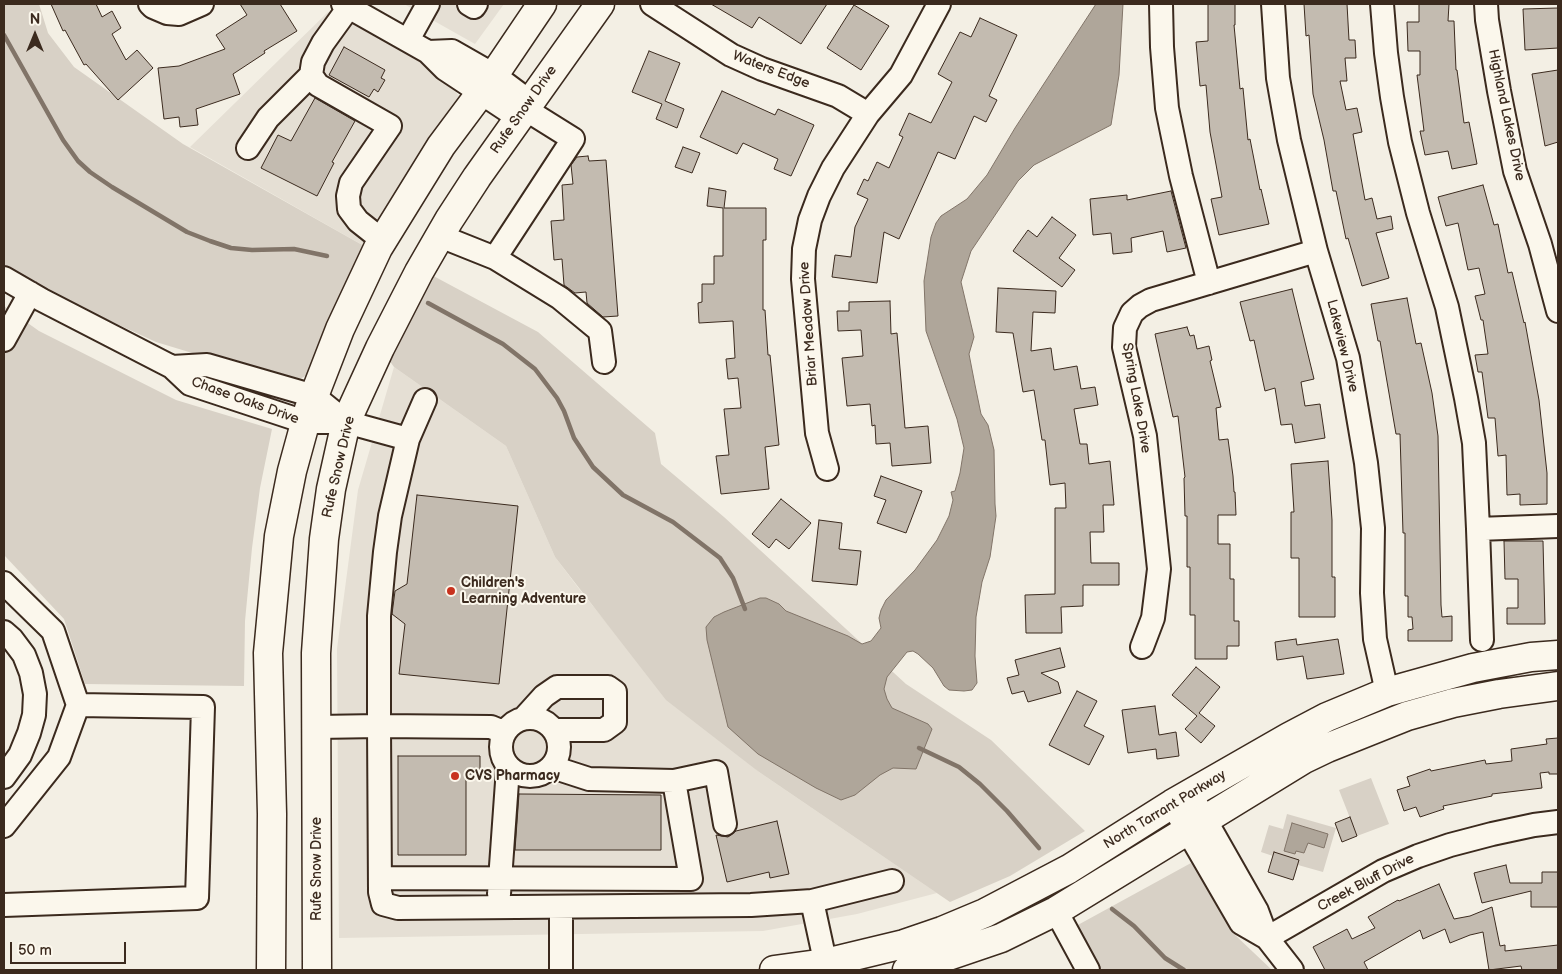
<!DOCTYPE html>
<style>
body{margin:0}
#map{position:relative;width:1562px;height:974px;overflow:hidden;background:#f3efe4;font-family:"Balsamiq Sans",sans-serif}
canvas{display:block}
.frame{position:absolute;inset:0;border:5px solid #3b2a1e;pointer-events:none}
.north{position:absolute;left:10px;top:10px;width:50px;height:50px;-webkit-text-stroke:4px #fbf7ec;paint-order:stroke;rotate:0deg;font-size:14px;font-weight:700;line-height:20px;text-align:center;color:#3b2a1e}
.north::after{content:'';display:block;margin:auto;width:18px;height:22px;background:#3b2a1e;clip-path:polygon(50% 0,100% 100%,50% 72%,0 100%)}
.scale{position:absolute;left:10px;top:942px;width:116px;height:22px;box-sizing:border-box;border:2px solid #3b2a1e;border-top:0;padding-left:6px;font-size:15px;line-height:18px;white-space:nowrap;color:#3b2a1e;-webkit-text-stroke:4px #fbf7ec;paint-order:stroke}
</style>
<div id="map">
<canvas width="1562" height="974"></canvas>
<div class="frame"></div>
<div class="north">N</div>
<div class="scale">50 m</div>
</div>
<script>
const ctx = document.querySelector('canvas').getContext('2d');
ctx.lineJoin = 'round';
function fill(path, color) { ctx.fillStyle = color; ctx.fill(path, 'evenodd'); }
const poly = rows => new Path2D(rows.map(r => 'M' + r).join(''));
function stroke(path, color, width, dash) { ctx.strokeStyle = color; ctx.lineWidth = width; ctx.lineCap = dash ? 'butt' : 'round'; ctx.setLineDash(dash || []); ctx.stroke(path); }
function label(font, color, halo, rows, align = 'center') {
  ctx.font = font + ' "Balsamiq Sans",sans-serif'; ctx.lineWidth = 4; ctx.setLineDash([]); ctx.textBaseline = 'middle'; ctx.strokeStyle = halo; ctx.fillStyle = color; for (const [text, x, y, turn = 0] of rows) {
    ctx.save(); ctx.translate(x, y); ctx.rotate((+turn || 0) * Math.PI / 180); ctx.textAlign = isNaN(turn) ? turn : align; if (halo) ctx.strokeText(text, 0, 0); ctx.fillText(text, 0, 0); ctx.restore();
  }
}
const built = poly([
 [404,4,504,4,475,44],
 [328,12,404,50,453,88,461,99,364,246,190,147],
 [394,367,506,446,555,557,583,594,630,651,759,772,937,893,857,914,763,931,339,938,337,649,358,490]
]);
const green = poly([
 [4,4,39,4,48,33,74,67,183,144,364,246,327,323,308,375,291,383,156,342,67,301,4,270],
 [426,272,538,332,655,433,661,464,724,517,906,684,991,740,1085,831,1010,876,950,902,759,772,666,700,555,557,506,446,394,367,386,356],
 [4,306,39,331,176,400,272,429,260,488,252,548,245,621,244,686,85,684,64,619,4,555],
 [1371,778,1389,824,1357,836,1339,790],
 [1287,814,1336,828,1323,872,1298,865,1293,880,1268,872,1273,856,1261,852,1269,825,1283,829],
 [1191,863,1234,934,1272,970,1102,970,1076,926]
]);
const water = poly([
 [1096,4,1123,4,1119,75,1111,125,1034,165,1018,181,971,251,961,282,974,337,969,354,975,385,981,414,988,425,994,450,995,504,996,516,990,557,982,582,976,617,975,656,977,683,972,690,964,691,949,690,944,686,933,668,918,654,913,651,907,652,887,677,884,689,887,699,892,708,928,724,932,729,916,769,893,768,880,775,855,795,841,800,816,788,758,754,728,727,707,640,706,627,714,617,724,612,760,598,766,598,779,604,786,611,848,636,862,644,871,641,881,628,879,618,881,610,886,600,915,570,937,540,949,516,953,500,951,492,955,491,960,473,964,448,957,419,926,331,924,281,931,237,936,223,941,216,967,199,987,175,1015,128,1096,4],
 [1292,823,1328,834,1324,848,1308,843,1304,853,1296,851,1295,854,1284,851,1292,823]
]);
const stream = poly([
 [4,35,63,140,78,161,90,172,112,187,187,232,210,241,231,248,252,250,294,249,327,256],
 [428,303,503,344,535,369,557,398,564,411,574,438,593,467,623,495,673,522,720,558,733,578,745,609],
 [919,748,959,767,980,784,1007,811,1039,848],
 [1112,909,1134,926,1165,958,1184,970]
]);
const building = poly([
 [51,4,96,4,102,17,112,11,121,28,112,34,126,60,137,50,153,68,118,100,86,64,84,65,65,30,63,31,51,4],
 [240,4,280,4,297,31,264,51,265,53,233,74,240,94,196,109,198,125,180,127,179,117,164,119,158,68,179,66,225,49,216,35,247,15,240,4],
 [711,4,827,4,801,44,759,17,752,28,711,4],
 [1208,4,1235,4,1235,25,1234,25,1240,89,1243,88,1248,140,1250,139,1260,190,1261,189,1269,224,1219,235,1211,199,1222,197,1210,132,1206,85,1200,86,1196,42,1208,41,1208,4],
 [1304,4,1347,4,1349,40,1355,40,1356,58,1345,58,1347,81,1340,81,1346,110,1357,108,1362,132,1353,134,1365,200,1372,198,1377,219,1391,216,1393,229,1376,233,1389,278,1362,286,1348,238,1346,239,1336,191,1333,191,1324,140,1313,94,1309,35,1306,36,1304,4],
 [1419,4,1449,4,1448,21,1454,21,1456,70,1457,70,1464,123,1469,122,1477,164,1452,169,1448,151,1425,155,1420,131,1424,131,1417,75,1420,75,1420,51,1408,51,1407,22,1419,22,1419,4],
 [854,5,889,26,861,70,827,48,854,5],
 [1558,8,1558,48,1525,50,1523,9,1558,8],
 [980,18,1017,35,989,96,997,100,986,122,974,116,955,159,938,152,899,239,884,232,877,283,832,277,835,255,851,257,855,227,868,199,857,194,864,179,868,181,877,162,889,168,903,137,899,135,909,113,931,123,952,82,938,74,960,32,971,37,980,18],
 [344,47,385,70,381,78,385,80,378,92,374,89,369,97,329,75,344,47],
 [649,51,680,63,665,101,684,109,677,128,656,119,662,104,632,92,649,51],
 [1558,70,1558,142,1545,146,1532,74,1558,70],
 [722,91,775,115,778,109,814,125,791,176,774,169,778,159,743,143,737,154,700,137,722,91],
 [315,98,355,121,332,162,334,163,317,196,261,168,278,135,291,141,315,98],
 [683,147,700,153,692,173,675,167,683,147],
 [588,156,589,161,606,160,618,316,603,317,587,303,586,292,575,293,564,285,562,259,554,260,551,221,564,220,562,185,573,184,571,165,577,157,588,156],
 [1483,185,1494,225,1498,224,1508,273,1512,272,1524,323,1525,322,1539,400,1547,473,1547,504,1520,505,1520,494,1507,495,1506,455,1498,456,1495,418,1488,418,1482,372,1478,372,1475,355,1488,354,1483,320,1481,320,1475,296,1485,294,1479,268,1468,270,1458,223,1446,226,1438,197,1483,185],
 [709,188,726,191,724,208,766,208,766,240,763,240,763,310,765,310,768,355,770,355,779,445,765,447,769,489,721,494,716,456,729,455,724,409,741,408,738,378,728,379,726,359,735,358,733,321,699,323,698,303,702,302,702,284,714,284,714,256,723,256,723,208,707,206,709,188],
 [1171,191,1186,248,1167,252,1163,231,1131,238,1132,252,1113,254,1111,233,1093,235,1090,199,1127,195,1127,200,1171,191],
 [1052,217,1076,235,1059,258,1075,270,1062,287,1013,251,1028,230,1037,237,1052,217],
 [998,288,1056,291,1055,313,1033,312,1031,351,1051,348,1054,370,1077,366,1081,389,1095,387,1098,405,1074,409,1080,444,1087,444,1089,464,1110,461,1114,505,1103,505,1104,532,1090,532,1091,563,1119,563,1119,585,1083,585,1083,606,1061,607,1062,633,1026,633,1025,595,1055,594,1055,508,1066,508,1065,483,1050,485,1045,440,1042,440,1034,390,1023,392,1013,333,996,332,998,288],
 [1292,289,1314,379,1301,382,1305,406,1320,404,1325,438,1295,443,1292,424,1281,425,1275,388,1265,391,1254,340,1250,341,1240,302,1292,289],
 [1407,298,1416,344,1421,343,1432,393,1438,436,1441,605,1442,617,1452,616,1452,641,1408,641,1408,630,1413,629,1412,617,1408,617,1408,596,1405,596,1405,533,1403,533,1400,434,1396,434,1380,341,1378,341,1371,304,1407,298],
 [890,301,891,334,897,333,905,428,928,426,931,463,892,466,890,443,876,444,875,425,872,426,870,404,847,406,842,358,863,356,861,330,838,331,837,311,849,311,849,302,890,301],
 [1187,327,1190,336,1194,335,1197,349,1209,346,1212,360,1210,361,1221,407,1216,408,1219,440,1228,439,1233,476,1234,492,1235,492,1236,515,1218,515,1218,544,1230,544,1230,579,1234,579,1234,621,1239,621,1239,646,1227,646,1227,659,1195,659,1195,615,1190,615,1190,567,1187,567,1187,516,1185,516,1184,478,1185,477,1178,416,1173,417,1155,334,1187,327],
 [1328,461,1332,520,1332,577,1335,577,1335,617,1299,617,1299,558,1291,558,1291,512,1294,512,1291,464,1328,461],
 [881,476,922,491,906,533,877,523,886,500,874,496,881,476],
 [417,495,518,506,499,684,399,674,405,624,392,614,395,591,407,584,417,495],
 [781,499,811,523,789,549,776,539,769,548,752,534,781,499],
 [819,520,842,523,839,549,861,551,857,585,812,581,819,520],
 [1504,541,1543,541,1545,624,1507,624,1507,608,1518,608,1518,579,1505,579,1504,541],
 [1296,639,1297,645,1338,639,1344,674,1307,679,1303,656,1277,660,1275,642,1296,639],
 [1060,648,1065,667,1041,673,1058,682,1061,693,1028,702,1024,691,1012,694,1007,678,1019,675,1015,660,1060,648],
 [1196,667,1220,687,1199,713,1215,726,1201,743,1185,729,1197,716,1172,695,1196,667],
 [1077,691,1097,701,1084,726,1104,736,1089,765,1049,745,1077,691],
 [1155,706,1159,735,1176,732,1179,756,1157,759,1156,749,1128,753,1122,710,1155,706],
 [1558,738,1558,774,1549,774,1549,772,1540,773,1542,788,1492,794,1492,796,1443,806,1444,809,1420,817,1416,807,1404,811,1397,790,1410,786,1407,777,1430,769,1431,771,1485,760,1486,764,1512,761,1511,749,1547,744,1546,739,1558,738],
 [398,756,480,756,480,774,466,774,466,855,398,855,398,756],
 [519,794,661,795,661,850,515,850,519,794],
 [1350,817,1357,836,1342,842,1335,823,1350,817],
 [777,821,789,874,770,878,769,872,727,882,716,835,728,837,736,831,777,821],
 [1274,852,1299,860,1293,880,1268,872,1274,852],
 [1506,865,1510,883,1542,883,1542,872,1558,872,1558,907,1531,907,1531,891,1482,903,1474,873,1506,865],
 [1439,884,1454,919,1470,916,1492,907,1500,946,1505,945,1505,951,1558,945,1558,970,1522,970,1521,966,1489,970,1483,932,1470,935,1450,943,1445,929,1423,939,1420,930,1364,962,1368,970,1325,970,1313,947,1347,929,1352,939,1375,928,1368,917,1398,900,1399,901,1439,884]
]);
const minor = poly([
 [150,4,153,7,167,13,179,14,202,4],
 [343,4,428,52,445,69,519,118],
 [469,4,474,7,476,4],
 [652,4,731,55,762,69,838,96,868,114],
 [1161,4,1162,47,1167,108,1181,176,1209,283],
 [1273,4,1278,78,1289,140,1316,251,1348,358,1366,463,1373,528,1372,593,1375,639,1387,692],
 [1382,4,1386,53,1392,97,1400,142,1418,213,1447,307,1466,398,1474,443,1478,529,1558,526],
 [1486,4,1487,20,1499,91,1515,171,1540,244,1558,311],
 [349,7,323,43,313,62,311,75,318,85,390,126,351,183,348,196,349,209,358,221,382,240],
 [408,40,428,4],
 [428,52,452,51,494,75,530,102],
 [248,148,268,118,311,75],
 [440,236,495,258,560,298,600,331,604,362],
 [495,258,573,139,525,109],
 [4,278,42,300,172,367,190,384,305,422,346,422,408,439,390,516,385,552,379,616,379,726,491,727,503,732],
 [4,340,30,293],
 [172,367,207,365,314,396,346,422],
 [408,439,425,400],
 [827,469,817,433,803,279,804,249,810,220,819,196,833,168,868,114,901,75,939,4],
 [1478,529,1482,640],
 [4,583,53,631,78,705,59,757,4,826],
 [4,632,12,639,24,655,31,673,35,694,34,715,29,733,20,755,4,777],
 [1142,647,1153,618,1159,569,1145,436,1124,347,1125,328,1132,313,1140,306,1151,300,1316,251],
 [525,717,544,696,557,687,608,687,615,692,615,722,604,730,555,730],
 '501 747a29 29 0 1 1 58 0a29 29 0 1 1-58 0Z',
 [317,727,379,726,380,892,383,904,398,908,751,905,812,901,892,881],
 [674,781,716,772,725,824],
 [1190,793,1257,911,1267,938,1292,970],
 [1172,804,1241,923,1267,938],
 [380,878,691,879,674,781,589,779,552,767],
 [499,894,508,768],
 [812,901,827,970],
 [4,905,197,898,203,707,78,705],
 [1056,911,1088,970],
 [1267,938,1383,871,1418,856,1450,845,1492,834,1534,825,1558,822],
 [561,970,561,907]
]);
const major = poly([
 [271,970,272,814,268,653,279,536,292,471,309,409,340,329,378,248,441,146,494,75,542,4],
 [317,970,316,653,324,539,331,489,346,422,380,348,419,272,449,220,477,177,600,4],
 [774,970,825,963,904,944,942,931,985,913,1069,869,1172,804,1289,737,1327,717,1387,692,1473,668,1531,657,1558,655],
 [907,970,1001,938,1056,911,1304,759,1327,748,1407,716,1453,703,1499,694,1558,686]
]);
const markers = [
 [451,591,5,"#c8321e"],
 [455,776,5,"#c8321e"]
];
const streetNames = [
 ["Waters Edge",771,70,21],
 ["Rufe Snow Drive",524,110,-55],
 ["Highland Lakes Drive",1506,115,78],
 ["Briar Meadow Drive",809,324,-94],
 ["Lakeview Drive",1342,346,76],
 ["Spring Lake Drive",1136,398,80],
 ["Chase Oaks Drive",245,401,20],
 ["Rufe Snow Drive",339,467,-77],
 ["North Tarrant Parkway",1165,810,-31],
 ["Rufe Snow Drive",317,869,-90],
 ["Creek Bluff Drive",1366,883,-28]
];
const poiNames = [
 ["Children's",461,583],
 ["Learning Adventure",461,599],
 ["CVS Pharmacy",465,776]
];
fill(built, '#e5dfd4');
fill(green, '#d8d1c6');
fill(water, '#afa69a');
stroke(water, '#817468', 1);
stroke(stream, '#817468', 4.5);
fill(building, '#c3bbb0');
stroke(building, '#3b2a1e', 1);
stroke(minor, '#3b2a1e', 26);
stroke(major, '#3b2a1e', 31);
stroke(minor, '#fbf7ec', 22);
stroke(major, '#fbf7ec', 28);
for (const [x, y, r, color] of markers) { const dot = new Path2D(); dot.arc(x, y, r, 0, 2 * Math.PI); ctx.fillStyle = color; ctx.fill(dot); stroke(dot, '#fbf7ec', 2); }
label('14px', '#3b2a1e', '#fbf7ec', streetNames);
label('bold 14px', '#3b2a1e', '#fbf7ec', poiNames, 'left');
</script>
